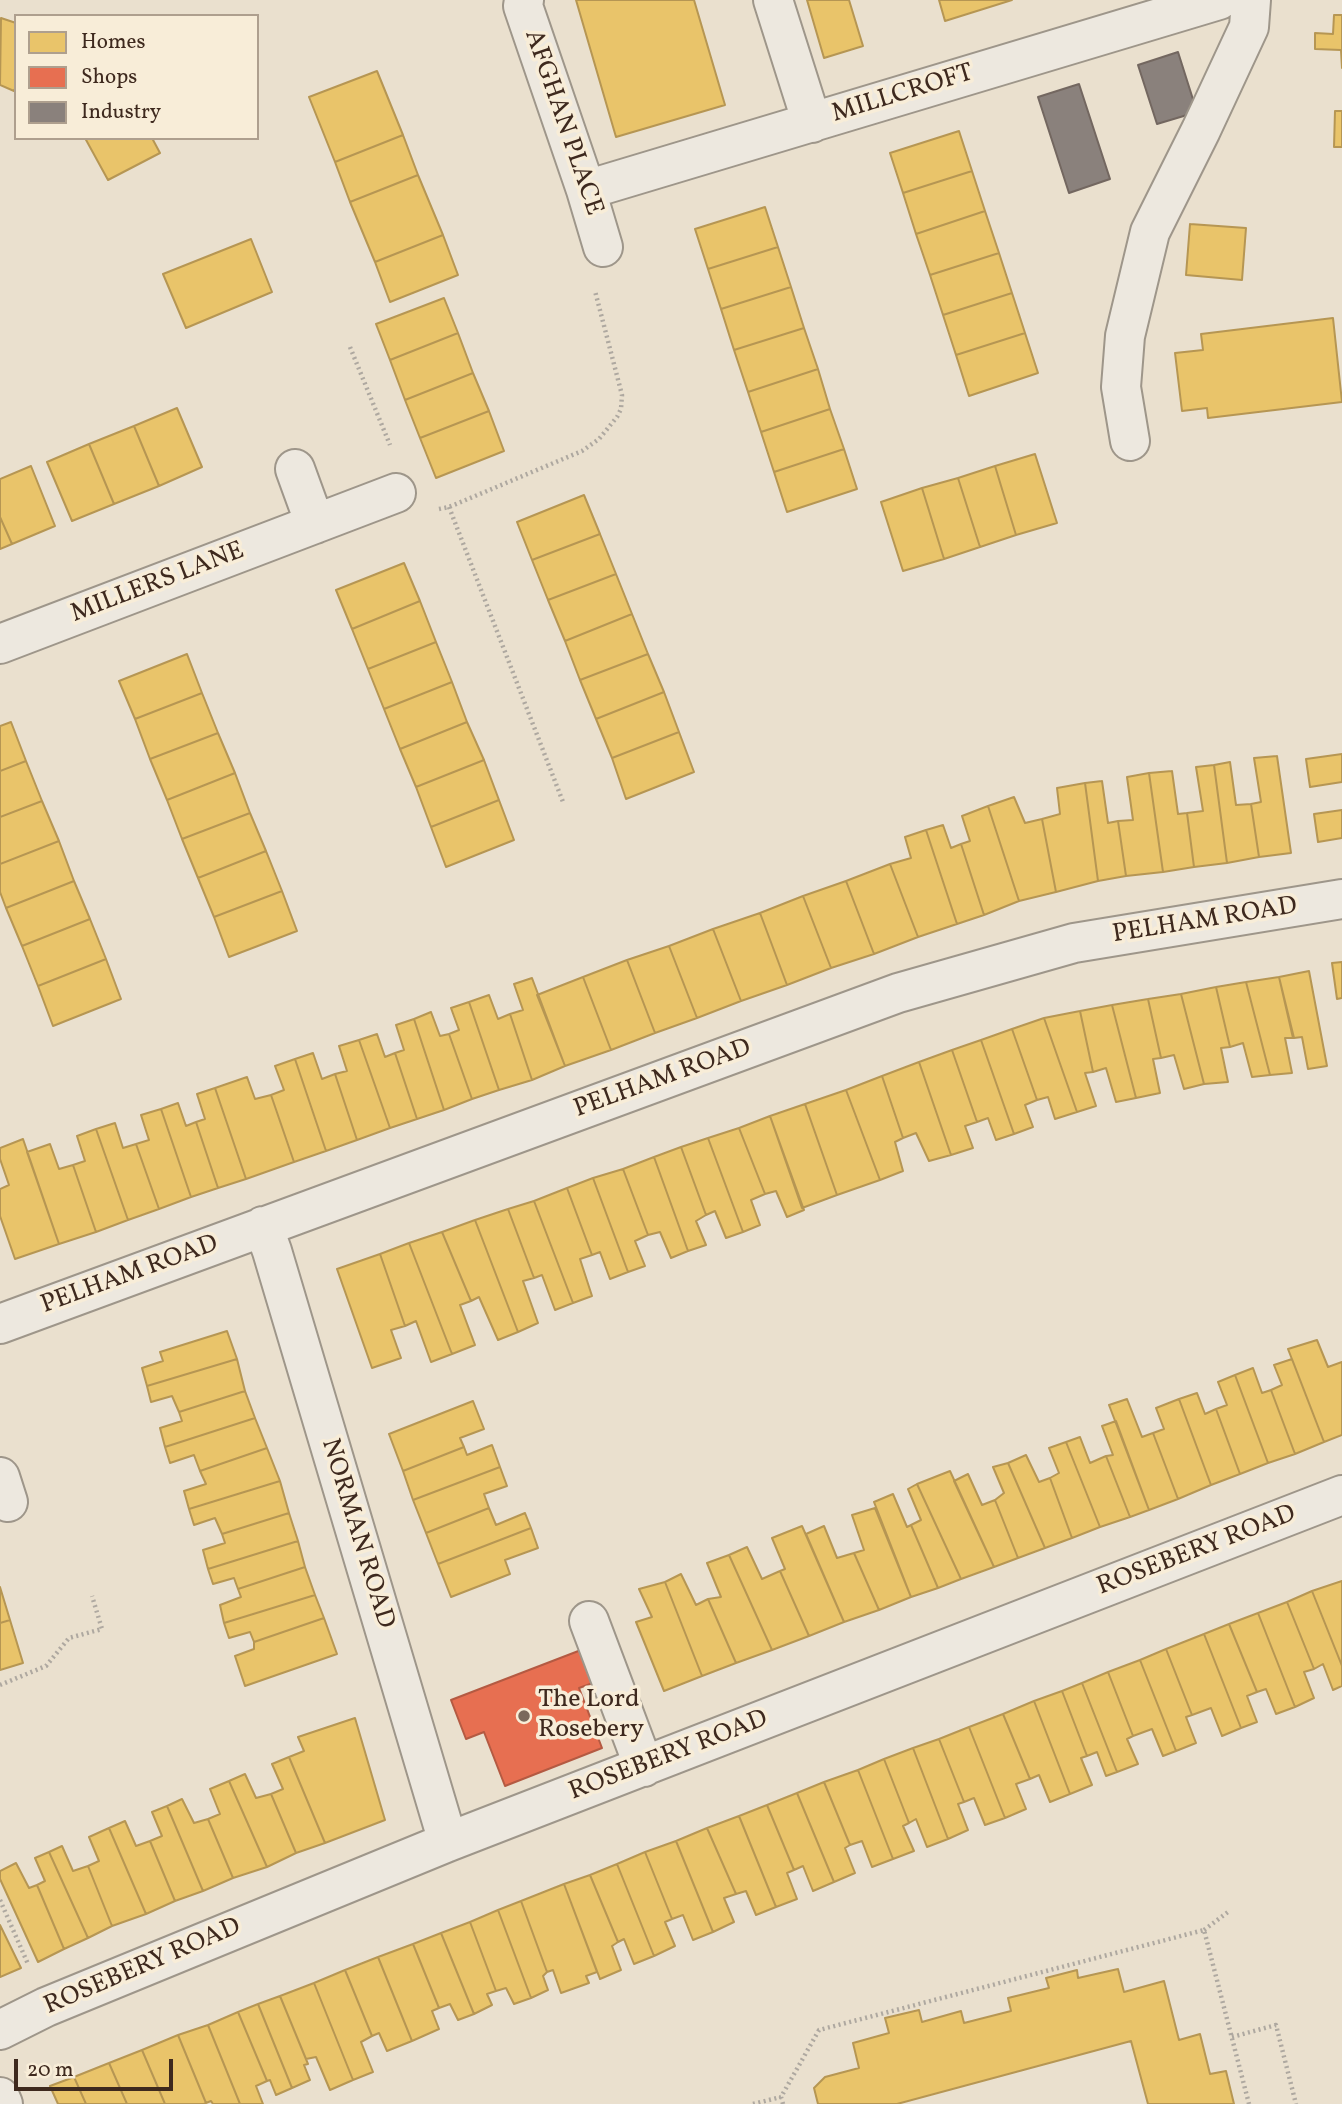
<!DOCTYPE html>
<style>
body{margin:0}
#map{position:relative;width:1342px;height:2104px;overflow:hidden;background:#eae0ce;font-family:Vollkorn,serif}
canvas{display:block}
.legend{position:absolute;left:14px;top:14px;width:245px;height:126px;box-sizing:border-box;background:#f8edd8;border:2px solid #ae9f8e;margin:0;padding:9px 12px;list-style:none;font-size:21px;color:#3e291e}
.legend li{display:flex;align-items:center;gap:14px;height:35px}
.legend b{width:35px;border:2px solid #ae9f8e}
.scale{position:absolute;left:14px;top:2059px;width:159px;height:32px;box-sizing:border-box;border:4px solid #3e291e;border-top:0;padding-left:9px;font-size:21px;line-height:24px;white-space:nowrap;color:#3e291e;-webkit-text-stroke:5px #f8edd8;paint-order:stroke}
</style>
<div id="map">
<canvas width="1342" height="2104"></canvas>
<ul class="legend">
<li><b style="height:19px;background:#e9c46a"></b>Homes</li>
<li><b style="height:19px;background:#e76f51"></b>Shops</li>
<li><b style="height:19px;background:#8a817c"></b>Industry</li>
</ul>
<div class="scale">20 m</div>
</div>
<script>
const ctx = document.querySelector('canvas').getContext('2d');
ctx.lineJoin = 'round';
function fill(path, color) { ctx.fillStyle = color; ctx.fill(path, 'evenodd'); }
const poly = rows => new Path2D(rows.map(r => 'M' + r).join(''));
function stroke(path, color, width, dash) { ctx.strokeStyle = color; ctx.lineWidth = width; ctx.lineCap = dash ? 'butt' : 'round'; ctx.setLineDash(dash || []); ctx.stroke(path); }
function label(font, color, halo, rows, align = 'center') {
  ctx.font = font + ' Vollkorn,serif'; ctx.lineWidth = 7; ctx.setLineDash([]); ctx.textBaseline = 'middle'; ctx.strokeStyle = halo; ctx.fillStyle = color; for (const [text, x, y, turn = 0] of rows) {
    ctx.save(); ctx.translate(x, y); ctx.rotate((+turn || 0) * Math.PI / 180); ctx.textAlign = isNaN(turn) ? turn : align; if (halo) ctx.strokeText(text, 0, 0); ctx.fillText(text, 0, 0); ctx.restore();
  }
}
const homes = poly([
 [576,0,694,0,725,105,616,137,576,0],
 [807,0,849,0,863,46,824,58,807,0],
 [939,0,1012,0,945,21,939,0],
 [1334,15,1342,15,1342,68,1341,50,1315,49,1315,33,1333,34,1334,15],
 [1,18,16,23,16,86,14,91,0,85,1,18],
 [377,71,403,135,335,162,309,97,377,71],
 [1335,111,1342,111,1342,147,1334,147,1335,111],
 [959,131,972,171,903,193,890,153,959,131],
 [403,135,418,175,350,202,335,162,403,135],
 [85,138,152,138,160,153,108,180,85,138],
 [972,171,985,211,916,234,903,193,972,171],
 [418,175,443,235,375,262,350,202,418,175],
 [765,207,778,247,708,269,695,229,765,207],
 [985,211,999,253,930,275,916,234,985,211],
 [1190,224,1246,228,1242,280,1186,275,1190,224],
 [443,235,458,275,390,302,375,262,443,235],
 [251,239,272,292,186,328,163,274,251,239],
 [778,247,791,287,721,309,708,269,778,247],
 [999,253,1012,293,943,315,930,275,999,253],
 [791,287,804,328,734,350,721,309,791,287],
 [1012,293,1025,333,956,355,943,315,1012,293],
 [444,298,458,333,390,360,376,324,444,298],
 [1333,318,1342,402,1208,418,1207,408,1182,411,1175,353,1203,350,1201,334,1333,318],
 [804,328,818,369,748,392,734,350,804,328],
 [458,333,473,373,405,400,390,360,458,333],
 [1025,333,1038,373,969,396,956,355,1025,333],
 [818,369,830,409,761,432,748,392,818,369],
 [473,373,489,411,420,438,405,400,473,373],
 [177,408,202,467,159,486,134,426,177,408],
 [830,409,844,449,774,472,761,432,830,409],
 [489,411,504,451,436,478,420,438,489,411],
 [134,426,159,486,114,504,89,444,134,426],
 [89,444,114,504,72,521,47,462,89,444],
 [844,449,857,489,787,512,774,472,844,449],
 [1035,454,1057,523,1016,535,995,466,1035,454],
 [31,466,55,526,12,544,0,517,0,479,31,466],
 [995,466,1016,535,980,547,958,478,995,466],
 [958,478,980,547,944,559,922,488,958,478],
 [922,488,944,559,903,571,881,502,922,488],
 [584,495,600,534,532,560,517,522,584,495],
 [0,517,12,544,0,549,0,517],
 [600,534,616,574,548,600,532,560,600,534],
 [404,563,420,601,352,629,336,590,404,563],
 [616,574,632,614,565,641,548,600,616,574],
 [420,601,436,642,368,669,352,629,420,601],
 [632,614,648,654,580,680,565,641,632,614],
 [436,642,452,682,384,709,368,669,436,642],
 [187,654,202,693,135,719,119,681,187,654],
 [648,654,664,692,596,719,580,680,648,654],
 [452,682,467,722,400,749,384,709,452,682],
 [664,692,679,732,612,758,596,719,664,692],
 [202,693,218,733,150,759,135,719,202,693],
 [11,722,26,761,0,771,0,726,11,722],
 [467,722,484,760,416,787,400,749,467,722],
 [679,732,694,772,626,799,612,758,679,732],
 [218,733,235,773,167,800,150,759,218,733],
 [1342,754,1342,782,1310,787,1306,759,1342,754],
 [1277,756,1291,853,1259,857,1251,804,1261,802,1254,758,1277,756],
 [484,760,499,800,431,827,416,787,484,760],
 [26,761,42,801,0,817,0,771,26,761],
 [1230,762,1236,805,1251,804,1259,857,1227,863,1214,765,1230,762],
 [1214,765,1227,863,1194,867,1187,813,1203,811,1196,767,1214,765],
 [1172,771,1178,814,1187,813,1194,867,1163,872,1149,773,1172,771],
 [235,773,250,813,182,839,167,800,235,773],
 [1149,773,1163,872,1126,876,1118,821,1133,820,1127,777,1149,773],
 [1102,781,1108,823,1118,821,1126,876,1098,881,1085,783,1102,781],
 [1085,783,1098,881,1056,892,1042,819,1060,814,1057,788,1085,783],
 [1014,797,1025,823,1042,819,1056,892,1019,901,988,806,1014,797],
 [499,800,514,840,446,867,431,827,499,800],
 [42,801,59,841,0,864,0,817,42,801],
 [988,806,1019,901,984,915,961,844,970,841,962,816,988,806],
 [1342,810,1342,838,1318,842,1314,814,1342,810],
 [250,813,266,851,198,878,182,839,250,813],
 [943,825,951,848,961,844,984,915,957,924,926,830,943,825],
 [926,830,957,924,918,937,890,864,911,858,905,837,926,830],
 [59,841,74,881,6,908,0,892,0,864,59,841],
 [266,851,282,891,214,917,198,878,266,851],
 [890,864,918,937,874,954,846,881,890,864],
 [74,881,90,919,22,946,6,908,74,881],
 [846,881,874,954,831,968,803,896,846,881],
 [282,891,297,931,229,957,214,917,282,891],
 [803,896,831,968,787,985,760,913,803,896],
 [760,913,787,985,741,1001,713,929,760,913],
 [90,919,106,959,38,986,22,946,90,919],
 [713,929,741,1001,697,1018,669,946,713,929],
 [669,946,697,1018,655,1033,627,960,669,946],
 [106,959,121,999,53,1026,38,986,106,959],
 [627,960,655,1033,611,1050,583,977,627,960],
 [1342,962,1342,998,1337,999,1332,963,1342,962],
 [1309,971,1327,1066,1308,1069,1302,1037,1294,1038,1279,977,1309,971],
 [583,977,611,1050,565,1066,537,995,583,977],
 [1279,977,1293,1038,1285,1038,1292,1073,1270,1075,1246,982,1279,977],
 [532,978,565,1066,532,1080,510,1014,523,1010,514,984,532,978],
 [1246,982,1270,1075,1252,1077,1243,1043,1230,1047,1216,987,1246,982],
 [1216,987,1230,1047,1221,1048,1228,1082,1204,1084,1181,994,1216,987],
 [1181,994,1204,1084,1184,1089,1174,1055,1161,1058,1148,999,1181,994],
 [489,995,498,1019,510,1014,532,1080,499,1090,469,1002,489,995],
 [1148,999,1161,1058,1153,1059,1160,1093,1136,1098,1112,1005,1148,999],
 [469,1002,499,1090,472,1099,449,1034,459,1030,451,1008,469,1002],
 [1112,1005,1136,1098,1116,1102,1106,1068,1093,1072,1080,1011,1112,1005],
 [1080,1011,1093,1072,1085,1073,1096,1106,1077,1112,1044,1018,1080,1011],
 [431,1012,440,1036,449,1034,472,1099,444,1110,414,1019,431,1012],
 [1044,1018,1077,1112,1055,1119,1048,1097,1037,1100,1012,1029,1044,1018],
 [414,1019,444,1110,417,1119,395,1053,404,1050,396,1025,414,1019],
 [1012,1029,1037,1100,1025,1105,1033,1127,1014,1134,981,1040,1012,1029],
 [377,1034,385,1057,395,1053,417,1119,390,1128,359,1040,377,1034],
 [359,1040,390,1128,357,1140,335,1074,347,1071,339,1046,359,1040],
 [981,1040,1014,1134,996,1140,988,1118,977,1122,952,1050,981,1040],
 [952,1050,977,1122,965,1126,973,1148,951,1155,919,1062,952,1050],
 [313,1053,322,1079,335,1074,357,1140,326,1151,295,1059,313,1053],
 [295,1059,326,1151,294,1162,271,1095,284,1090,275,1066,295,1059],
 [919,1062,951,1155,929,1161,916,1133,903,1138,882,1076,919,1062],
 [882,1076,903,1138,895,1142,903,1171,880,1180,846,1090,882,1076],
 [247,1077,255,1099,271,1095,294,1162,246,1179,215,1088,247,1077],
 [215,1088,246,1179,218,1188,196,1122,205,1119,197,1094,215,1088],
 [846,1090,880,1180,837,1195,805,1104,846,1090],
 [178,1103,186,1126,196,1122,218,1188,191,1197,161,1109,178,1103],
 [805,1104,837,1195,802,1208,770,1116,805,1104],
 [161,1109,191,1197,159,1209,136,1144,149,1140,141,1115,161,1109],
 [770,1116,804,1210,787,1217,776,1191,765,1194,739,1128,770,1116],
 [115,1123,123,1148,136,1144,159,1209,128,1220,96,1129,115,1123],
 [739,1128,765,1194,751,1200,760,1225,743,1232,708,1138,739,1128],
 [96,1129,128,1220,96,1232,73,1165,85,1161,77,1136,96,1129],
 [708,1138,743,1232,726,1238,715,1211,706,1215,681,1147,708,1138],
 [23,1139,59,1244,15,1259,0,1216,0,1189,9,1185,0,1159,0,1148,23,1139],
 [50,1144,59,1169,73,1165,96,1232,59,1244,27,1152,50,1144],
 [681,1147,706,1215,696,1221,706,1245,688,1251,654,1157,681,1147],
 [654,1157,688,1251,671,1258,660,1232,648,1235,623,1169,654,1157],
 [623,1169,648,1235,635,1241,645,1266,628,1272,593,1178,623,1169],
 [593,1178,628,1272,610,1279,600,1252,592,1255,567,1188,593,1178],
 [567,1188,592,1255,580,1259,592,1296,573,1303,534,1201,567,1188],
 [534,1201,573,1303,555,1310,542,1275,534,1278,508,1209,534,1201],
 [508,1209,534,1278,523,1281,538,1323,518,1332,475,1220,508,1209],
 [475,1220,518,1332,498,1340,479,1297,471,1301,442,1232,475,1220],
 [442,1232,471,1301,460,1305,475,1345,452,1354,409,1243,442,1232],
 [409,1243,452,1354,431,1362,416,1321,405,1326,380,1254,409,1243],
 [380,1254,405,1326,391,1330,401,1358,372,1368,337,1269,380,1254],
 [227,1331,237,1359,147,1386,142,1368,163,1361,160,1352,227,1331],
 [1317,1340,1328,1367,1342,1362,1342,1435,1324,1442,1288,1349,1317,1340],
 [237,1359,245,1391,179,1412,172,1396,151,1402,147,1386,237,1359],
 [1292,1359,1324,1442,1295,1454,1271,1390,1282,1385,1274,1365,1292,1359],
 [1253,1368,1262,1393,1271,1390,1295,1454,1268,1463,1235,1375,1253,1368],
 [1235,1375,1268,1463,1240,1474,1216,1409,1227,1405,1218,1382,1235,1375],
 [245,1391,255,1418,165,1447,160,1428,182,1421,179,1412,245,1391],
 [1197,1393,1205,1414,1216,1409,1240,1474,1211,1485,1179,1399,1197,1393],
 [1127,1399,1142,1437,1153,1433,1178,1499,1149,1510,1109,1405,1127,1399],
 [1179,1399,1211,1485,1178,1499,1153,1433,1164,1429,1156,1408,1179,1399],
 [473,1401,484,1429,460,1438,464,1447,403,1471,389,1434,473,1401],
 [255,1418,267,1448,200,1471,194,1455,170,1463,165,1447,255,1418],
 [1116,1421,1149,1510,1130,1517,1106,1456,1113,1455,1102,1426,1116,1421],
 [1080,1437,1090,1463,1106,1456,1130,1517,1100,1527,1066,1442,1080,1437],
 [1066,1442,1100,1527,1072,1538,1050,1478,1059,1473,1049,1448,1066,1442],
 [492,1445,500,1467,413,1500,403,1471,464,1447,467,1455,492,1445],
 [267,1448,280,1481,189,1509,184,1491,206,1484,200,1471,267,1448],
 [1026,1455,1039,1482,1050,1478,1072,1538,1045,1548,1008,1463,1026,1455],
 [1008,1463,1045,1548,1018,1558,995,1500,1004,1493,993,1467,1008,1463],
 [500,1467,507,1486,484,1494,489,1508,426,1533,413,1500,500,1467],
 [950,1471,994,1567,961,1579,917,1484,950,1471],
 [968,1474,982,1505,995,1500,1018,1558,994,1567,954,1481,968,1474],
 [280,1481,289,1513,222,1534,215,1518,194,1525,189,1509,280,1481],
 [917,1484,961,1579,938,1588,911,1525,921,1520,908,1489,917,1484],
 [893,1494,907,1527,911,1525,938,1588,911,1597,874,1502,893,1494],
 [489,1508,496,1525,525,1513,531,1528,438,1564,426,1533,489,1508],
 [875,1508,911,1597,879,1610,854,1553,864,1550,852,1515,875,1508],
 [289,1513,298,1541,208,1569,203,1550,225,1543,222,1534,289,1513],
 [802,1526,844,1622,809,1636,780,1571,785,1569,772,1538,802,1526],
 [824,1526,837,1558,854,1553,879,1610,844,1622,806,1534,824,1526],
 [531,1528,538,1548,505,1560,510,1574,451,1597,438,1564,531,1528],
 [298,1541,305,1567,238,1589,234,1578,213,1584,208,1569,298,1541],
 [747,1547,762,1579,780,1571,809,1636,772,1650,729,1555,747,1547],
 [729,1555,772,1650,736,1663,708,1599,721,1597,707,1563,729,1555],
 [305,1567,315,1595,224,1623,220,1605,241,1597,238,1589,305,1567],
 [681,1574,696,1605,708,1599,736,1663,702,1676,665,1582,681,1574],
 [1342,1581,1342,1666,1312,1591,1342,1581],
 [665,1582,702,1676,664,1691,636,1622,652,1617,639,1589,665,1582],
 [0,1587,10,1620,0,1623,0,1587],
 [1312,1591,1342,1666,1342,1686,1333,1690,1323,1664,1314,1669,1287,1602,1312,1591],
 [315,1595,324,1618,254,1642,250,1632,229,1638,224,1623,315,1595],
 [1287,1602,1314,1669,1304,1672,1314,1698,1295,1707,1258,1613,1287,1602],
 [1258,1613,1295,1707,1276,1714,1266,1689,1257,1692,1229,1624,1258,1613],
 [324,1618,337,1654,245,1686,235,1656,254,1649,254,1642,324,1618],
 [10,1620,23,1663,0,1670,0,1623,10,1620],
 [1229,1624,1257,1692,1247,1696,1257,1722,1241,1728,1204,1634,1229,1624],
 [1204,1634,1241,1728,1222,1736,1211,1708,1192,1715,1166,1649,1204,1634],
 [1166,1649,1192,1715,1186,1717,1196,1743,1176,1751,1140,1660,1166,1649],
 [1140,1660,1176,1751,1163,1756,1152,1729,1133,1736,1108,1672,1140,1660],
 [1108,1672,1133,1736,1127,1739,1138,1764,1117,1772,1082,1683,1108,1672],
 [1082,1683,1117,1772,1106,1776,1097,1752,1087,1756,1062,1691,1082,1683],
 [1062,1691,1087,1756,1081,1758,1092,1785,1070,1794,1034,1701,1062,1691],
 [1034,1701,1070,1794,1050,1802,1039,1775,1030,1779,1003,1714,1034,1701],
 [1003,1714,1030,1779,1016,1784,1026,1809,1005,1818,969,1727,1003,1714],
 [355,1718,385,1820,325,1843,289,1757,304,1751,298,1737,355,1718],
 [969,1727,1005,1818,985,1825,974,1798,964,1802,939,1739,969,1727],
 [939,1739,964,1802,958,1804,968,1830,948,1839,913,1748,939,1739],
 [913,1748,948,1839,927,1847,916,1819,909,1823,884,1759,913,1748],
 [289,1757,325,1843,296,1853,271,1794,283,1789,272,1764,289,1757],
 [884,1759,909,1823,903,1826,914,1851,893,1859,858,1770,884,1759],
 [858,1770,893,1859,872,1867,862,1841,850,1845,824,1782,858,1770],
 [245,1774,256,1798,271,1794,296,1853,267,1867,229,1781,245,1774],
 [229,1781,267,1867,233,1878,208,1819,220,1814,210,1789,229,1781],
 [824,1782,850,1845,845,1848,855,1873,834,1882,797,1793,824,1782],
 [797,1793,834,1882,813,1891,803,1866,794,1870,767,1805,797,1793],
 [182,1799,194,1823,208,1819,233,1878,203,1891,167,1806,182,1799],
 [767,1805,794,1870,787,1873,797,1899,776,1907,739,1816,767,1805],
 [167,1806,203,1891,175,1901,150,1841,162,1836,152,1812,167,1806],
 [739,1816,776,1907,756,1915,746,1891,736,1894,707,1828,739,1816],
 [125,1821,136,1846,150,1841,175,1901,146,1914,109,1828,125,1821],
 [109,1828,146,1914,112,1926,88,1866,99,1861,89,1837,109,1828],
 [707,1828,736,1894,724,1898,734,1922,713,1932,676,1841,707,1828],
 [676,1841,713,1932,693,1940,683,1915,672,1919,645,1852,676,1841],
 [62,1846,73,1871,88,1866,112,1926,88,1938,49,1852,62,1846],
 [49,1852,88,1938,64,1949,37,1885,45,1881,35,1858,49,1852],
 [645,1852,672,1919,665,1922,675,1946,654,1956,617,1864,645,1852],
 [16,1863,29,1888,37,1885,64,1949,38,1962,0,1879,0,1871,16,1863],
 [617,1864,654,1956,634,1964,624,1939,618,1942,590,1875,617,1864],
 [590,1875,618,1942,612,1946,621,1970,600,1979,564,1884,590,1875],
 [564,1884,597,1972,586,1976,589,1983,561,1993,553,1970,547,1972,521,1901,564,1884],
 [521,1901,547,1972,543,1976,548,1990,531,1998,498,1910,521,1901],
 [498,1910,531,1998,514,2004,506,1988,496,1991,470,1922,498,1910],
 [470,1922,496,1991,487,1994,492,2005,474,2014,441,1933,470,1922],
 [0,1925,21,1968,0,1977,0,1925],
 [441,1933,474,2014,458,2020,450,2004,439,2008,413,1944,441,1933],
 [413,1944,439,2008,432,2011,439,2029,412,2041,378,1957,413,1944],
 [378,1957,412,2041,387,2051,379,2033,372,2036,345,1970,378,1957],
 [1118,1969,1124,1992,1164,1981,1179,2040,1200,2034,1210,2074,1226,2071,1234,2104,1148,2104,1131,2041,897,2104,818,2104,814,2088,825,2077,859,2068,853,2043,889,2033,885,2018,919,2010,922,2022,961,2011,964,2023,1011,2011,1008,1998,1049,1988,1046,1978,1077,1970,1078,1978,1118,1969],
 [345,1970,372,2036,361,2042,373,2072,353,2080,314,1983,345,1970],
 [314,1983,353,2080,330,2090,316,2057,306,2059,280,1996,314,1983],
 [280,1996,308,2064,304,2065,310,2080,292,2088,258,2004,280,1996],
 [258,2004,292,2088,276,2095,270,2080,267,2081,238,2012,258,2004],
 [238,2012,267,2081,256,2086,263,2104,240,2104,208,2025,238,2012],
 [208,2025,240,2104,213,2104,211,2101,206,2103,178,2035,208,2025],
 [178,2035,206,2103,204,2104,165,2104,142,2050,178,2035],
 [142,2050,165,2104,127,2104,109,2063,142,2050],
 [109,2063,127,2104,86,2104,74,2077,109,2063],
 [74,2077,86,2104,58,2104,50,2086,74,2077]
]);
const shops = poly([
 [581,1650,593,1683,579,1688,602,1748,505,1786,484,1732,466,1739,451,1700,581,1650]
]);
const industry = poly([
 [1178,52,1197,112,1157,124,1138,65,1178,52],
 [1079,84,1110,179,1069,193,1038,97,1079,84]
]);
const path = poly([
 [350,347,390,445],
 [449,507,563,802],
 [439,509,449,507,582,451,599,439,617,417,621,409,622,395,595,291],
 [0,1685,46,1666,69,1638,102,1629,92,1596],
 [0,1900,28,1964],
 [1204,1930,1228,1912],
 [1232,2037,1276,2025,1296,2104],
 [753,2104,781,2097],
 [783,2104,781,2097,819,2030,1204,1930,1249,2104]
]);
const minor = poly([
 [524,0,523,6,586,190,603,247],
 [773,0,812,123],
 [586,190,1219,0],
 [1130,441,1121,387,1125,336,1150,232,1201,130,1249,27,1251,0],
 [295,469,315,524],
 [0,644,396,493],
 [263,1226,272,1251,448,1842],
 [0,1324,898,993,1074,943,1342,899],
 [0,1477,8,1502],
 [589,1621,644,1767],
 [0,2030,46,2007,448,1842,1342,1495],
 [0,2097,3,2104]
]);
const markers = [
 [524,1716,7,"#7a695c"]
];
const streetNames = [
 ["MILLCROFT",903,95,-17],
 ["AFGHAN PLACE",562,123,71],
 ["MILLERS LANE",158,584,-21],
 ["PELHAM ROAD",1205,922,-9],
 ["PELHAM ROAD",663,1080,-20],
 ["PELHAM ROAD",130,1276,-20],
 ["NORMAN ROAD",356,1534,73],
 ["ROSEBERY ROAD",1197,1552,-21],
 ["ROSEBERY ROAD",669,1757,-21],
 ["ROSEBERY ROAD",143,1968,-23]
];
const poiNames = [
 ["The Lord",538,1701],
 ["Rosebery",538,1731]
];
fill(homes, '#e9c46a');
stroke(homes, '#b69653', 2);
fill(shops, '#e76f51');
stroke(shops, '#b45a42', 2);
fill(industry, '#8a817c');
stroke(industry, '#736760', 2);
stroke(minor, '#9e968a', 42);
stroke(path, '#aea8a0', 4.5, [2, 3.5]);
stroke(minor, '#ede8df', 38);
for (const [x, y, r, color] of markers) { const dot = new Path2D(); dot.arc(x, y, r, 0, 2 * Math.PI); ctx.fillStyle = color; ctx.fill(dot); stroke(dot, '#f8edd8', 2.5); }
label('26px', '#3e291e', '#f8edd8', streetNames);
label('26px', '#3e291e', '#f8edd8', poiNames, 'left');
</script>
